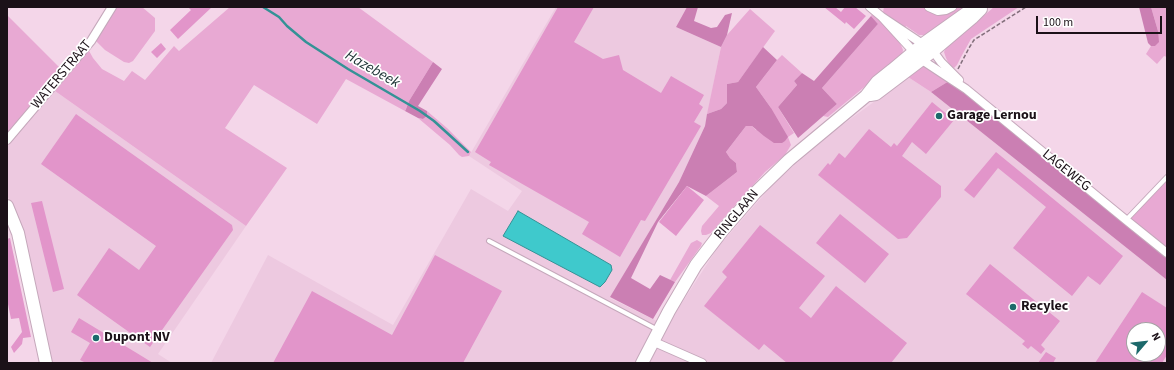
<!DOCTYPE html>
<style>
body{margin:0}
#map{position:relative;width:1174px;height:370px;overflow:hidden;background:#f4d6e9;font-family:"Source Sans 3",sans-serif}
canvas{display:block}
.frame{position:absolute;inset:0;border:8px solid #1b1118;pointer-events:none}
.north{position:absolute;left:1126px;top:322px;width:40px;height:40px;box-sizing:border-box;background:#fff;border:1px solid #a4a0a3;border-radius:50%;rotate:62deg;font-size:11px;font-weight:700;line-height:16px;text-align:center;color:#1b1118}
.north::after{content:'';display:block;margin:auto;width:14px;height:18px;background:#1c696b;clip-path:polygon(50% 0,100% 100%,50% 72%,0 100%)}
.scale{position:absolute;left:1036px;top:16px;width:126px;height:18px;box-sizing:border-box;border:2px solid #1b1118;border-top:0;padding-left:5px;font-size:12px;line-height:14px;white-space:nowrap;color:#1b1118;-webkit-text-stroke:3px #fff;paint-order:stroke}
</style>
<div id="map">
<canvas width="1174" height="370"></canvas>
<div class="frame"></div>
<div class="north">N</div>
<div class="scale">100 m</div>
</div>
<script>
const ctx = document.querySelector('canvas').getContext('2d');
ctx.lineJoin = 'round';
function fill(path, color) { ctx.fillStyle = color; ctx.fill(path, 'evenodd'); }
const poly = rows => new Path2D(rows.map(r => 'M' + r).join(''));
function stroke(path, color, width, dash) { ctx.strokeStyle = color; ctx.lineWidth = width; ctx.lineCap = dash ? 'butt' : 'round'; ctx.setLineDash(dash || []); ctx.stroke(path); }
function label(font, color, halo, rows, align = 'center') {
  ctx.font = font + ' "Source Sans 3",sans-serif'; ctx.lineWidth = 3.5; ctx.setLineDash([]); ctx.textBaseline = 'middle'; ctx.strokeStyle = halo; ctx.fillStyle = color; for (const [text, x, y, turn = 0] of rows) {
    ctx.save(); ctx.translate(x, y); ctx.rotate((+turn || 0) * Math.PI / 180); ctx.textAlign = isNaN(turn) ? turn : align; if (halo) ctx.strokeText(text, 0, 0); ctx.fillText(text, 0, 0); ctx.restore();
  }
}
const built = poly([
 [556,7,687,7,676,27,721,47,705,126,679,182,610,298,667,326,718,247,776,181,834,131,908,77,931,92,1167,280,1167,363,211,363,268,255,393,325,471,189,508,211,522,191,469,156],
 [1134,330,1158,330,1158,354,1134,354],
 [55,91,246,226,158,354,172,363,51,363,13,207,7,195,7,147]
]);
const green = poly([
 [116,7,142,7,155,18,155,31,133,61,129,63,124,62,105,50,95,40],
 [230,7,358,7,433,62,409,101,405,111,346,79,317,124,254,85,225,128,287,168,246,226,55,91,88,49,93,58,102,69,124,81,132,71,145,80,174,46,179,51],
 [884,7,926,7,948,12,958,7,964,7,931,32,927,35,919,35,906,26,905,28,883,12],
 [994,7,1019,7,971,39,961,57,957,65,954,68,950,66,946,58,944,52,946,48],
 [1151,7,1167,7,1167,57,1164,56,1157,64,1146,54,1151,46,1155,46,1158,31],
 [750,9,775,31,738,82,727,84,727,103,721,109,707,114,721,47,727,35],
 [873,13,895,35,901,45,903,50,902,56,828,117,823,116,837,104,822,88,878,24,871,16],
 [7,15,63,71,7,136],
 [782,55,802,73,794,81,797,85,778,107,794,133,788,137,791,145,785,155,765,172,729,212,711,233,706,235,702,235,701,231,702,226,719,206,706,196,737,172,736,163,730,158,726,152,746,126,752,126,756,130,771,108,756,87,777,60],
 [920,65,928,65,949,81,931,92,908,77],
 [427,111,447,128,471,152,469,156,462,157,459,155,450,145,418,118,423,119,427,116],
 [1167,181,1167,247,1131,219,1133,215],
 [697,240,702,243,701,246,675,282,670,280,691,243]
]);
const forest = poly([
 [687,7,698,7,694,21,711,28,717,27,725,15,732,13,727,35,721,47,676,27],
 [1139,7,1151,7,1158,31,1159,42,1155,46,1151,46,1148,43],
 [871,16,878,24,822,88,837,104,798,138,778,107,797,85,794,81,802,73,814,81],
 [763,47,777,60,756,87,771,108,788,137,785,141,782,143,774,143,764,136,752,126,746,126,726,152,730,158,736,163,737,172,706,196,687,186,658,222,631,278,650,289,660,275,675,282,653,319,610,297,679,182,705,126,707,114,721,109,727,103,727,84,738,82],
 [433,62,442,69,418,106,427,111,427,116,423,119,418,118,405,111,406,109,409,101],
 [949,81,960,89,1167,258,1167,280,931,92]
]);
const water = poly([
 [518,211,611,265,612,270,605,282,600,287,503,236,518,211]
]);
const stream = poly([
 [263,7,279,17,287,26,306,42,348,69,420,111,434,121,468,152]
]);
const building = poly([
 [188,7,212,7,178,39,170,30,191,10],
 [558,7,594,7,574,42,603,59,619,55,623,70,661,93,671,76,704,95,699,104,703,107,694,122,701,126,645,221,641,220,620,257,582,234,589,222,489,165,491,162,475,152],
 [824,7,835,7,841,12,845,7,855,7,866,16,854,29,846,22,845,24],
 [161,43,166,49,157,58,151,52],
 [932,102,954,120,926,154,912,142,902,156,941,186,941,197,907,238,898,239,818,175,828,163,830,165,839,153,845,158,869,129,891,147,894,143,897,146],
 [76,114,232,225,233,230,150,347,77,295,109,248,139,270,156,246,41,164],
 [996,152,1123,256,1100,285,1088,276,1072,296,1013,248,1046,207,998,168,974,198,964,190],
 [687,186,704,200,676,236,659,222],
 [42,201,64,289,53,292,31,203],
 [840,214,889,254,865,283,816,243],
 [760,225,825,276,799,308,811,318,836,286,907,343,891,363,787,363,764,344,759,350,704,306,727,277,722,272],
 [10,238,31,337,23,338,22,344,14,353,11,347,22,332,19,318,11,319,7,299,7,239],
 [435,255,502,291,463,363,273,363,312,291,392,335],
 [990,264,1060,321,1041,345,1045,349,1041,354,1031,346,1028,349,1022,344,1025,341,966,294],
 [1142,292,1167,308,1167,355,1162,363,1095,363],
 [1134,330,1158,330,1158,354,1134,354],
 [79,318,140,355,153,363,86,363,80,360,90,343,71,332],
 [1046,352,1056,358,1053,363,1038,363]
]);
const path = poly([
 [958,69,969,48,974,40,1026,7]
]);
const lane = poly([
 [1126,220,1167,177],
 [489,241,658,330]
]);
const street = poly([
 [870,7,882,17,933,51,941,62,959,80],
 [929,7,938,11,946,10,952,7],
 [882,17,914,52,922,60,966,89,1126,220,1167,253],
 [7,140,91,41,112,7],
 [652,341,702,363]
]);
const secondary = poly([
 [870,95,876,94,933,51,972,18,981,9],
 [7,206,18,233,46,363],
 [642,363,669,311,696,265,722,231,755,193,789,160,866,96,877,82,892,70,923,44,975,7]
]);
const markers = [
 [939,116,4,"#1c696b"],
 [1013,307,4,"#1c696b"],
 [96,338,4,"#1c696b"]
];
const streetNames = [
 ["WATERSTRAAT",62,75,-50],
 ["LAGEWEG",1066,171,39],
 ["RINGLAAN",737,215,-50]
];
const poiNames = [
 ["Garage Lernou",947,116],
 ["Recylec",1021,307],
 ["Dupont NV",104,338]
];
const waterNames = [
 ["Hazebeek",372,70,30]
];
fill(built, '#edc9e0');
fill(green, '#e8a9d3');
fill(forest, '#cb7fb3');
fill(water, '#3fc9cc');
stroke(water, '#349296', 1);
stroke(stream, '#349296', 2.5);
fill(building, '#e295ca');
stroke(lane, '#c5a8bb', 6);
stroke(street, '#c5a8bb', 10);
stroke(secondary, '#c5a8bb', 14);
stroke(path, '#836f7c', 1.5, [4, 2]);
stroke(lane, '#fff', 4);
stroke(street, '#fff', 8);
stroke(secondary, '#fff', 12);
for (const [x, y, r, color] of markers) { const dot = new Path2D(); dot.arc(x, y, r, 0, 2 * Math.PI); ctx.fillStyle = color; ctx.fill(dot); stroke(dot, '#fff', 1.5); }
label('14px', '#1b1118', '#fff', streetNames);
label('bold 14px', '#1b1118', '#fff', poiNames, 'left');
label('italic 15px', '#1c3334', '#fff', waterNames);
</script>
